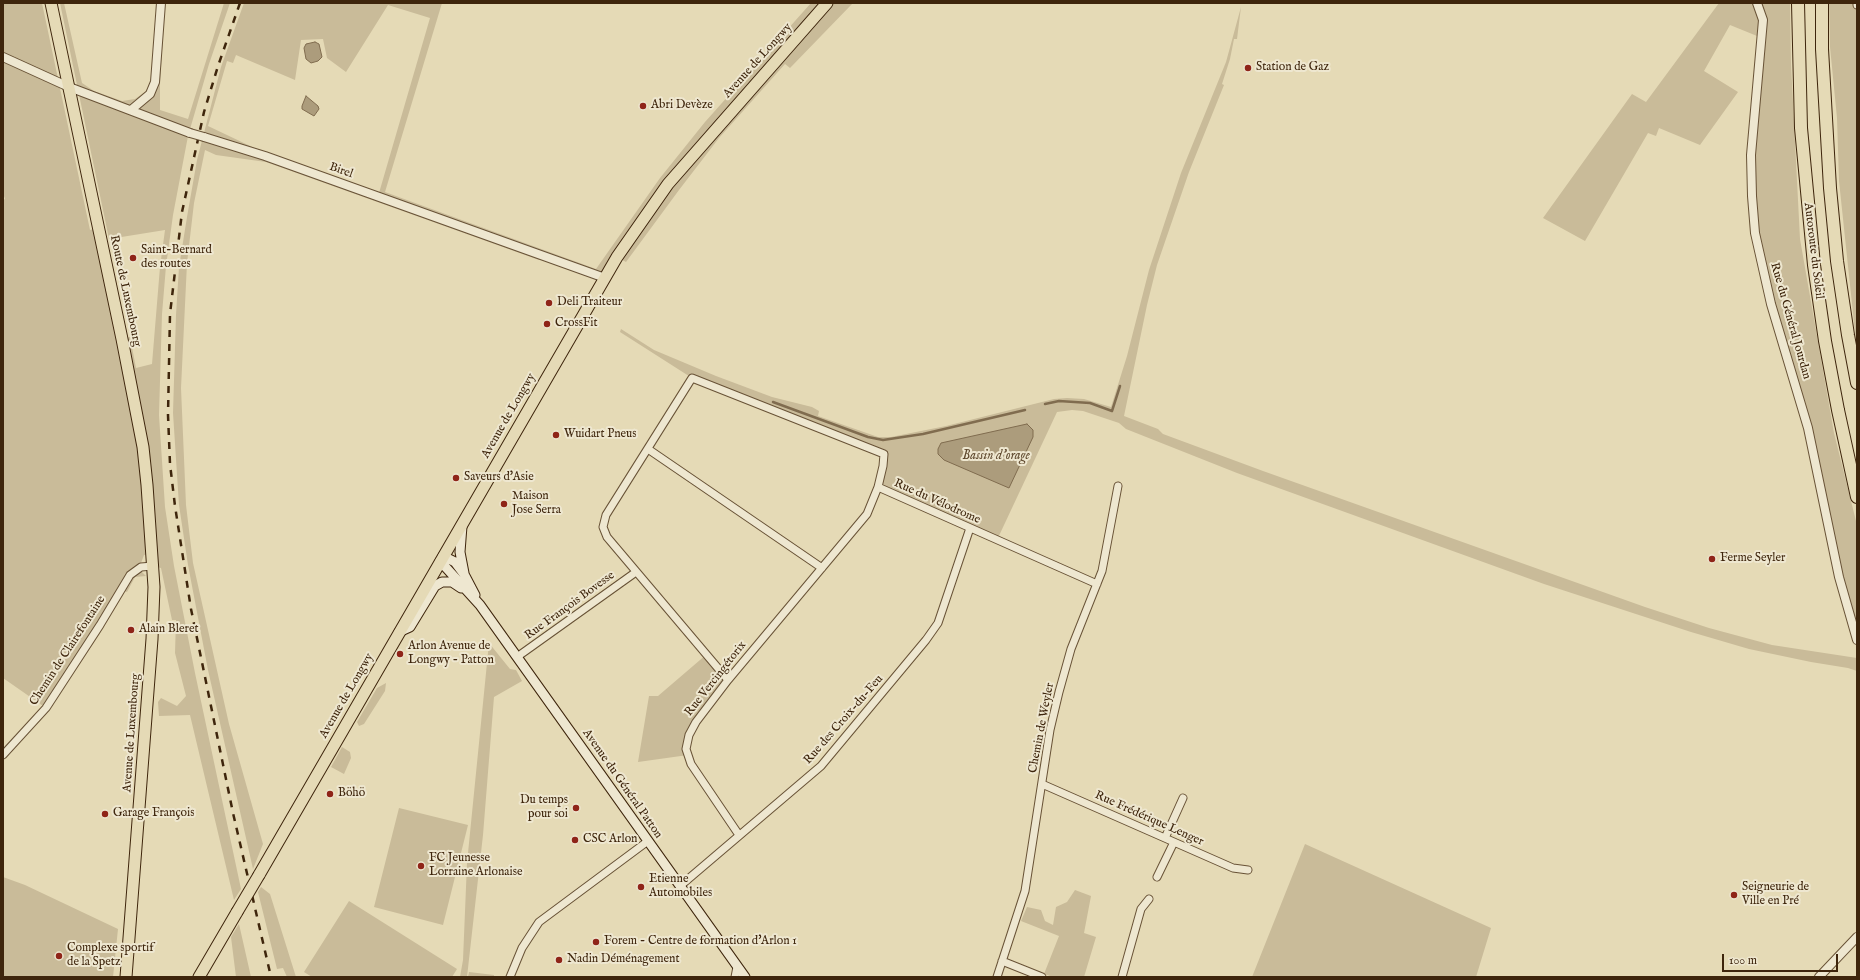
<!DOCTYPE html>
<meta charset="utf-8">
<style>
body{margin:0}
#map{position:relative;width:1860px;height:980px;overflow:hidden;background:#e5dab6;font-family:"IM FELL English",serif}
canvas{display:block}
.frame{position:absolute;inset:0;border:4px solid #3e250c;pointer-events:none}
.scale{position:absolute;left:1722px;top:954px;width:116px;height:18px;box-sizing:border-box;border:2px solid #3e250c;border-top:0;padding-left:5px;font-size:12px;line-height:14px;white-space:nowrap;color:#3e250c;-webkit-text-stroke:3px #eee7d0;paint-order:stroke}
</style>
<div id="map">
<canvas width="1860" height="980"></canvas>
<div class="frame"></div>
<div class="scale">100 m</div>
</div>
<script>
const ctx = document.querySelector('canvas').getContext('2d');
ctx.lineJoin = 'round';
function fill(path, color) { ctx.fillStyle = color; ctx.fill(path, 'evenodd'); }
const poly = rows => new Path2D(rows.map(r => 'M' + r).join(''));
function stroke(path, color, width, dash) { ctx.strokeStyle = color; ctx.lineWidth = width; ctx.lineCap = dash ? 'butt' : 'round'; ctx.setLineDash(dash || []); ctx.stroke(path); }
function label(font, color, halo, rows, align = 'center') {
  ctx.font = font + ' "IM FELL English",serif'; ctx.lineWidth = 4; ctx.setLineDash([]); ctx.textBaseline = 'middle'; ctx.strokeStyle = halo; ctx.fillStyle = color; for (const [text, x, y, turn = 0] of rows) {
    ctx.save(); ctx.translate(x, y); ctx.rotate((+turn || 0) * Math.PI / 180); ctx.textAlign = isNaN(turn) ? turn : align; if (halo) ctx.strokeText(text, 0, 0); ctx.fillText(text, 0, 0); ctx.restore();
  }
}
const green = poly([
 [3,3,42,3,90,230,99,228,122,339,130,337,136,368,152,364,160,267,165,230,109,239,60,3,64,3,82,83,94,91,122,101,135,99,146,91,152,81,157,3,165,3,160,84,160,110,188,119,224,3,230,3,209,64,188,136,173,215,166,266,162,314,159,415,165,507,174,566,195,673,241,889,234,900,190,715,159,716,158,702,161,698,177,706,186,696,175,653,176,620,172,620,161,568,153,566,152,554,144,555,141,563,141,571,146,576,135,577,127,592,124,591,99,635,67,683,64,682,46,708,3,678,3,200,5,199,3,193],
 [244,3,442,3,385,192,596,269,660,178,705,122,811,3,853,3,790,68,785,64,719,138,679,190,626,262,617,257,605,278,544,256,539,260,266,162,216,155,205,150,194,203,187,263,181,388,186,505,193,563,229,724,263,844,253,869,208,670,188,565,179,505,173,413,176,315,179,267,187,217,197,160,221,67],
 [388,5,430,18,379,193,267,154,208,126,227,61,233,63,236,55,295,80,301,40,323,39,327,58,346,72],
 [1719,3,1790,3,1791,64,1800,239,1834,433,1857,525,1857,640,1808,428,1771,304,1752,196,1762,38,1730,25,1704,71,1738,92,1700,145,1659,128,1656,136,1648,133,1585,241,1543,218,1632,94,1646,102],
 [1829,3,1857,3,1857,351,1839,181,1837,118,1830,47],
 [1241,7,1237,39,1234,39,1230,59,1222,84,1224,85,1189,172,1157,265,1147,305,1124,416,1158,429,1163,434,1263,471,1645,607,1709,628,1772,645,1857,658,1857,671,1848,668,1811,662,1749,649,1691,632,1544,584,1237,473,1126,429,1119,423,1083,411,1072,410,1057,412,997,540,878,487,883,454,692,378,620,332,621,329,654,350,716,376,772,397,812,407,819,411,818,416,878,437,891,437,946,426,1054,399,1067,398,1084,399,1111,407,1127,356,1149,270,1181,173,1226,62],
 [489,643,510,669,516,670,522,681,494,697,483,835,467,977,460,977,463,960,467,863],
 [707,654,728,680,696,722,688,755,638,762,649,696,658,696],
 [386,683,385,691,364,724,359,726,357,722,377,688],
 [342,747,350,752,351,758,344,774,331,767],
 [399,808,468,825,443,925,374,907],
 [1305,844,1491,928,1476,977,1252,977],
 [3,877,25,885,118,929,113,977,3,977],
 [261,887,270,894,296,977,287,977,283,968,277,969,258,892],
 [1075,890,1091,896,1084,933,1096,937,1084,977,1053,977,1044,974,1059,936,1021,921,1027,907,1041,910,1045,921,1053,925,1056,907,1067,902],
 [349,901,457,969,452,977,312,977,304,972],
 [239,924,251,977,236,977,231,937],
 [469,972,494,975,494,977,468,977]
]);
const water = poly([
 [315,42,319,44,322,57,318,61,311,63,306,59,304,48,306,44,315,42],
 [306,96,318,106,319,109,314,116,302,109,302,106,306,96],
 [1027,424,1033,430,1033,437,1009,488,944,460,938,454,938,449,941,443,1027,424]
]);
const stream = poly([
 [773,402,868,437,883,440,923,434,1025,410],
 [1045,404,1059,401,1090,403,1112,411,1120,386]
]);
const minor = poly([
 [1857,3,1857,5],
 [648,449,822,568],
 [517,657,636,572],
 [728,680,607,537,603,527,606,515,692,378,884,454,883,466,878,487,1097,584],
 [3,755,46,708,100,625,130,575,141,567,153,566],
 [1042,784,1233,868,1248,870],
 [739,835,691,764,686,749,689,735,696,722,728,680,867,514,878,487],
 [1165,838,1183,798],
 [1157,877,1174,842],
 [680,886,821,766,926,640,938,623,970,528],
 [1002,961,1042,977],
 [510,977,522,948,539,922,648,841],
 [735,977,737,967],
 [997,977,1025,891,1050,730,1059,692,1071,649,1102,571,1118,486],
 [1122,977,1141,909,1149,899]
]);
const tertiary = poly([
 [1757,3,1763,20,1751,155,1752,196,1755,233,1771,304,1808,428,1839,577,1857,640],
 [3,57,69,87,190,133],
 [131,110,150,94,155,82,161,3],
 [204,137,265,156,605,278],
 [1819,977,1857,937]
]);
const secondary = poly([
 [462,526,460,552,464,573],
 [443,556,455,562,464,574,475,595],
 [440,561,480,605,745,977],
 [399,632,410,627,435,586,442,582,452,582,461,588]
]);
const primary = poly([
 [51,3,122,339,143,447,147,485,154,587,152,639,126,977],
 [259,875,617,257,668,184,827,3],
 [199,977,237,912]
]);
const motorway = poly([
 [1798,3,1801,128,1814,265,1825,341,1838,410,1857,497],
 [1822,3,1822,49,1830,188,1837,261,1848,335,1857,383]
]);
const rail = poly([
 [240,3,218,66,204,112,182,212,170,314,168,415,170,464,175,506,191,609,233,813,271,977]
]);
const tertiaryBridge = poly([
 [190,133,204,137]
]);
const primaryBridge = poly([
 [237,912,259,875]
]);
const markers = [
 [1248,68,4,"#8f2418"],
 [643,106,4,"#8f2418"],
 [133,258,4,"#8f2418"],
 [549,303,4,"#8f2418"],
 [547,324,4,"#8f2418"],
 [556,435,4,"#8f2418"],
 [456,478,4,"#8f2418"],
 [504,504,4,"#8f2418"],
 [1712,559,4,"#8f2418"],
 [131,630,4,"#8f2418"],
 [400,654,4,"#8f2418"],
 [330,794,4,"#8f2418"],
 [576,808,4,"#8f2418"],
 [105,814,4,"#8f2418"],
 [575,840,4,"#8f2418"],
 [421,866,4,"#8f2418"],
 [641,887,4,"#8f2418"],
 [1734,895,4,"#8f2418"],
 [596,942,4,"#8f2418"],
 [59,956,4,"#8f2418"],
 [559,960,4,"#8f2418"]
];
const streetNames = [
 ["Avenue de Longwy",758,61,-48],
 ["Birel",341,171,20],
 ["Autoroute du Soleil",1813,251,83],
 ["Route de Luxembourg",125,291,78],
 ["Rue du Général Jourdan",1790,321,74],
 ["Avenue de Longwy",509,416,-60],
 ["Rue du Vélodrome",937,502,24],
 ["Rue François Bovesse",570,606,-36],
 ["Chemin de Clairefontaine",68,651,-57],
 ["Rue Vercingétorix",716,679,-52],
 ["Avenue de Longwy",347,696,-60],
 ["Rue des Croix-du-Feu",844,720,-49],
 ["Chemin de Weyler",1042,728,-79],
 ["Avenue de Luxembourg",132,733,-86],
 ["Avenue du Général Patton",622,784,55],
 ["Rue Frédérique Lenger",1149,819,24]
];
const poiNames = [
 ["Station de Gaz",1256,68],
 ["Abri Devèze",651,106],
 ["Saint-Bernard",141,251],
 ["des routes",141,265],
 ["Deli Traiteur",557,303],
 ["CrossFit",555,324],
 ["Wuidart Pneus",564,435],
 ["Saveurs d'Asie",464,478],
 ["Maison",512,497],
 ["Jose Serra",512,511],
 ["Ferme Seyler",1720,559],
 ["Alain Bleret",139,630],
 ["Arlon Avenue de",408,647],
 ["Longwy - Patton",408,661],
 ["Böhö",338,794],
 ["Du temps",568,801,"right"],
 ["pour soi",568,815,"right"],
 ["Garage François",113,814],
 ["CSC Arlon",583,840],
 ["FC Jeunesse",429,859],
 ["Lorraine Arlonaise",429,873],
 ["Etienne",649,880],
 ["Automobiles",649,894],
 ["Seigneurie de",1742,888],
 ["Ville en Pré",1742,902],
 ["Forem - Centre de formation d'Arlon 1",604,942],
 ["Complexe sportif",67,949],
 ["de la Spetz",67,963],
 ["Nadin Déménagement",567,960]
];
const waterNames = [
 ["Bassin d'orage",996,456]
];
fill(green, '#c9bb99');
fill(water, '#ac9c7c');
stroke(water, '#806c4f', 1);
stroke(stream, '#806c4f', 2.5);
stroke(minor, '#685236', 9);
stroke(tertiary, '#685236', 10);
stroke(secondary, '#3e250c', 11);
stroke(primary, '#3e250c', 13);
stroke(motorway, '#3e250c', 14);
stroke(minor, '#eee7d0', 7);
stroke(tertiary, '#eee7d0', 8);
stroke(secondary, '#eee7d0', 9);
stroke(primary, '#e5dab6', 11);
stroke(motorway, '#e5dab6', 12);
stroke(rail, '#3e250c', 2.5, [7, 7]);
stroke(tertiaryBridge, '#685236', 10, []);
stroke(primaryBridge, '#3e250c', 13, []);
stroke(tertiaryBridge, '#eee7d0', 8);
stroke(primaryBridge, '#e5dab6', 11);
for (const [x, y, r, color] of markers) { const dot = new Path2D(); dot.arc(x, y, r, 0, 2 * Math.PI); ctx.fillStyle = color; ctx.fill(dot); stroke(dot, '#eee7d0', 1.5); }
label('12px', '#3e250c', '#eee7d0', streetNames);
label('12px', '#3e250c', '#eee7d0', poiNames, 'left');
label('italic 13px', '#5f492e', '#eee7d0', waterNames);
</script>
